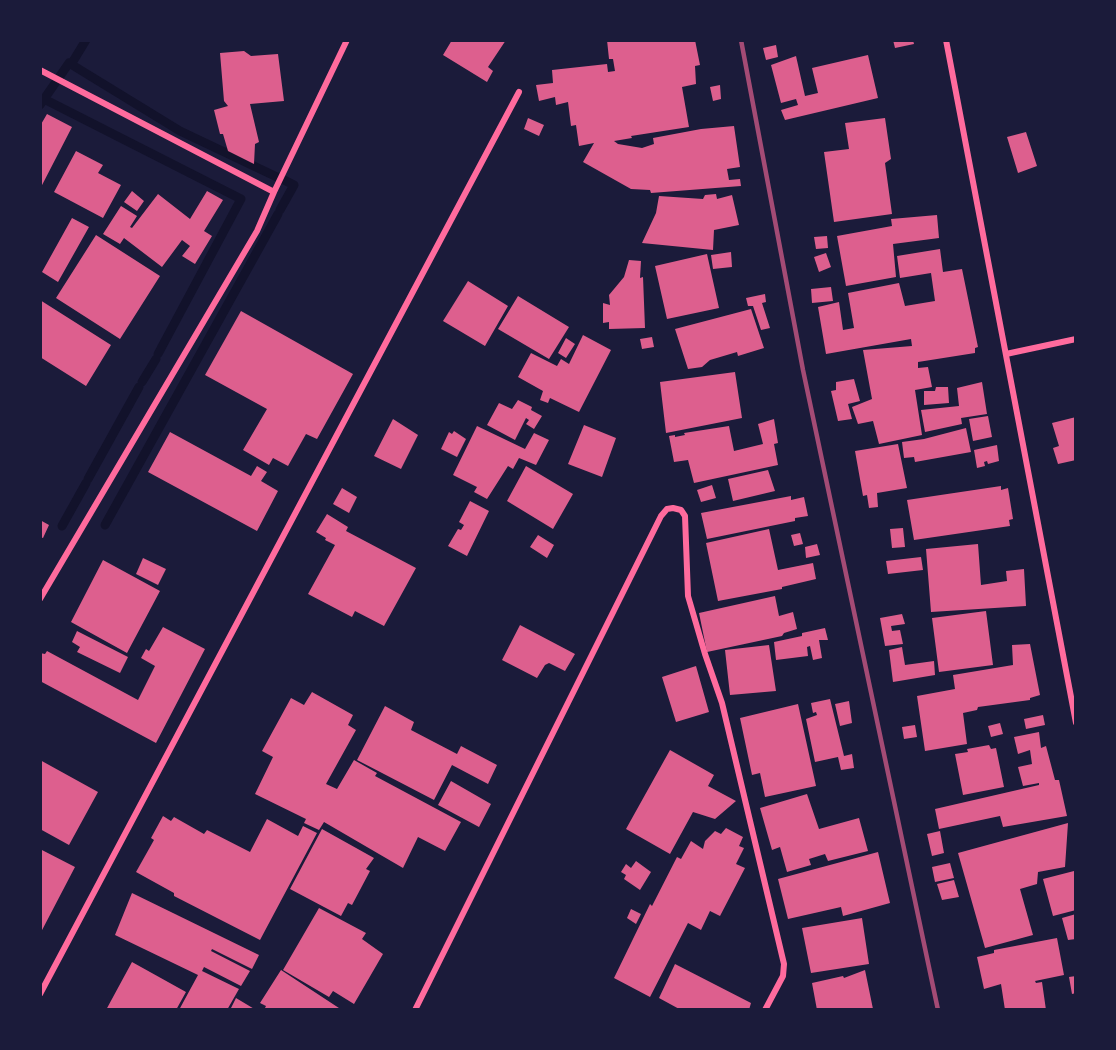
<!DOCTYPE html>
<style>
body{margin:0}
#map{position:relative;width:1116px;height:1050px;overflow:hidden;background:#1b1b3a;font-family:Overpass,sans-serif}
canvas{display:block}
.frame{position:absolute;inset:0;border:42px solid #1b1b3a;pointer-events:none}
</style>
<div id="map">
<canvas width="1116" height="1050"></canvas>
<div class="frame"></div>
</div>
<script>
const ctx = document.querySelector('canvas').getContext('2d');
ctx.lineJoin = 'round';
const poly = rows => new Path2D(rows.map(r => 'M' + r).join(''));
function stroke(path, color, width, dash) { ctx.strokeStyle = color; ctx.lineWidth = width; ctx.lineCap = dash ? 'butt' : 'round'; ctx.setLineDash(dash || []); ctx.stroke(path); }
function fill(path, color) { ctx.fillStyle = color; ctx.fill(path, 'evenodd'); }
const stream = poly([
 [72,63,86,40],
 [44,99,241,199,158,354],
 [40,105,69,63,180,131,279,178],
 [280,210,294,185,284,180],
 [142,382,156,359],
 [88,479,139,387],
 [105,525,278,214],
 [62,526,86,483]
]);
const building = poly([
 [452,40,506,40,488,67,493,71,487,82,443,55],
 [607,40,695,40,700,65,695,66,696,84,682,87,689,127,631,136,632,138,614,141,618,144,642,148,654,144,653,138,701,129,734,126,740,167,727,169,729,180,740,179,741,186,651,193,650,190,631,189,583,162,594,143,579,146,576,125,571,126,568,102,556,105,555,97,539,101,536,85,553,83,552,70,607,64,608,72,615,71,613,59,609,59],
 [893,40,913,40,914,44,895,48],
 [776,45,778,57,766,60,763,48],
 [244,51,251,56,278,54,284,101,250,104,259,142,255,144,254,164,228,151,223,134,220,134,214,110,228,106,224,101,220,53],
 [868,55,878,98,785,120,781,110,798,105,796,99,781,103,771,65,796,56,805,96,818,93,812,68],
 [720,85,721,99,713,101,710,87],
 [47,114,72,127,40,189,40,126],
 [528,118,544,125,539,136,524,129],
 [885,118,891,159,885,163,892,214,834,222,824,152,849,149,845,123],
 [1026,132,1037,166,1018,173,1007,137],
 [76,151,103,165,98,173,121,185,103,218,54,192],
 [132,191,144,201,137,211,124,202],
 [207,191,223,200,204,231,212,236,195,264,182,256,190,246,182,240,162,267,124,238,120,244,103,234,121,206,137,216,130,227,132,228,158,194,190,219],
 [716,194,717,199,732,195,739,225,714,230,713,250,642,243,656,213,659,196,703,199,705,195],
 [937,215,939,238,893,244,896,277,846,286,837,236,892,226,891,219],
 [72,218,89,227,58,282,42,272],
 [96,235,160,276,120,339,56,298],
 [827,236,828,248,816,249,814,237],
 [940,249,943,272,962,269,978,347,975,348,975,353,918,362,918,368,928,367,932,387,915,390,922,435,879,444,873,421,858,424,852,407,872,399,863,350,912,346,911,339,826,354,818,307,839,302,843,330,854,328,848,293,899,283,905,306,935,301,931,273,900,278,897,256],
 [731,252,732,267,713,269,711,255],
 [826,253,831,267,819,272,814,257],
 [707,254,719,308,667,319,655,266],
 [629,260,641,261,640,278,643,277,645,328,609,329,609,322,603,323,603,303,610,305,609,295,624,277],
 [468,281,508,306,485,346,443,321],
 [831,287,833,301,812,303,811,289],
 [765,294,766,302,762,303,770,328,761,330,753,306,748,306,746,298],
 [518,296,569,327,549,359,498,329],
 [40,300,111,345,86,386,40,357],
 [751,309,764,348,738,356,737,352,710,360,702,367,688,369,675,329],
 [241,311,353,374,317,439,306,434,288,466,273,458,269,465,243,450,267,409,205,375],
 [583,335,611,350,579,412,550,398,548,403,540,400,543,391,518,377,531,353,557,366,561,359,569,364],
 [652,337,654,347,642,349,640,339],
 [566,338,575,344,566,358,558,353],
 [735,372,742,418,666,433,660,382],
 [854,379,860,401,848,404,852,419,838,421,831,391,836,390,836,382],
 [982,382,987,414,961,418,962,424,925,432,921,410,959,406,957,388],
 [936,387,948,387,949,403,924,405,924,391,935,391],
 [518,400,532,407,531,410,542,416,534,429,526,424,529,420,526,418,515,440,487,425,499,403,512,409],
 [988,416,992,437,973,441,969,419],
 [1076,417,1076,460,1058,464,1053,448,1059,446,1052,423],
 [393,419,418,435,401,469,374,456],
 [774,419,778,443,774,444,778,465,694,483,688,460,674,462,669,436,675,435,675,437,685,435,684,433,729,426,734,451,763,444,758,424],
 [584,425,616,438,602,477,568,464],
 [477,426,525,449,534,433,549,440,536,465,519,458,513,469,508,466,487,499,474,492,477,487,453,475],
 [966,428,971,452,915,462,914,457,904,458,902,442,924,439],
 [454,431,466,439,457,457,441,449,449,432,452,434],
 [170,432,251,476,257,466,267,472,261,481,278,491,257,531,148,472],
 [898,444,907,488,877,493,878,507,869,508,867,495,863,496,855,451],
 [997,445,999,461,988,464,987,461,984,462,985,466,977,468,974,450],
 [526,466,573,494,553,529,507,501],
 [768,470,775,491,733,501,728,479],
 [712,485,716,498,701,502,697,490],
 [1001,486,1001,490,1008,488,1013,519,1009,520,1010,526,914,540,907,500],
 [342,488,357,497,349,513,333,504],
 [791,496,791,500,804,497,808,516,795,518,795,521,707,539,701,513],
 [470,501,489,511,467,556,448,546,458,529,461,530,464,525,459,522],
 [327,514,348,527,346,531,416,568,384,626,355,611,352,617,308,594,335,545,325,540,326,538,316,532],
 [40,520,49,525,43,538,40,537],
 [903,528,905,547,892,548,890,529],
 [769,529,778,570,813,563,816,579,782,587,782,589,718,601,706,543],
 [800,533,803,544,794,546,791,535],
 [538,535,554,545,547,558,530,547],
 [817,544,820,555,806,558,805,547],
 [978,544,981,585,1007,581,1006,571,1024,569,1026,606,931,612,926,549],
 [921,557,923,570,888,574,886,561],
 [143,558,166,569,158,585,136,574],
 [103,560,160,591,127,653,71,622],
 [775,596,779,616,793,612,797,629,784,633,782,636,707,652,699,613],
 [986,611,993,665,939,672,932,618],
 [902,614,905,624,891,626,892,631,900,630,903,644,885,646,880,618],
 [520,625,575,654,565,671,549,663,545,665,537,678,502,660],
 [163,627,205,649,156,743,40,681,40,653,45,654,47,651,138,700,155,666,141,658,146,649,149,651],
 [825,628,828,640,819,640,822,658,813,660,810,646,807,647,808,656,776,660,774,642,802,636,802,633],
 [77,631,128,657,120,673,77,652,80,647,72,642],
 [1030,644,1040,695,1030,698,1030,700,978,707,977,710,963,713,967,744,925,751,917,696,955,689,953,675,1013,665,1012,645],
 [769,645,776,691,730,695,725,650],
 [902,647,905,665,934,661,935,675,893,682,889,650],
 [696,666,709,712,676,722,662,677],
 [312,692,353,715,348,725,356,730,326,784,337,789,354,760,377,773,375,776,461,822,445,851,418,837,403,868,324,822,319,830,304,823,306,819,255,794,273,757,262,751,291,698,304,705],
 [830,699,844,756,852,754,854,768,841,770,838,757,815,762,806,719,817,715,816,712,813,713,811,703],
 [849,701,852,723,840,726,835,704],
 [798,704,816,786,765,797,760,773,752,775,740,718],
 [385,706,414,722,411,730,457,754,461,746,497,765,488,784,452,765,434,800,357,760],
 [1043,715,1045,725,1026,729,1024,719],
 [1000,723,1003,734,991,737,988,726],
 [915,725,917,737,904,739,902,727],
 [1039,732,1041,748,1046,746,1055,780,1059,780,1067,816,1003,827,1000,816,939,829,935,809,1039,785,1039,783,1023,786,1018,767,1032,764,1030,750,1018,754,1014,737],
 [989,745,991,749,996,748,1004,787,963,795,955,754,968,752,967,749],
 [670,750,714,775,708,786,736,801,715,819,693,812,670,854,626,829],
 [40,760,98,792,69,845,40,829],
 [451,781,491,804,479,827,438,805],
 [807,794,819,829,859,818,868,851,828,861,825,854,809,859,811,865,787,872,780,847,772,850,760,808],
 [163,816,171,821,174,817,204,834,207,830,250,852,267,819,298,836,303,826,317,833,260,940,174,896,174,893,136,872,154,840,151,838],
 [1068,823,1065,867,1038,872,1037,884,1020,889,1033,935,985,948,958,853],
 [726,828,743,837,739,846,744,848,736,864,745,868,720,916,710,911,701,930,688,923,650,997,614,978,650,904,652,906,677,857,681,859,691,841,703,849,705,841,715,831,721,834],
 [322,829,374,858,366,869,370,871,352,905,348,903,341,916,290,889],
 [940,831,944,853,932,856,927,834],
 [40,849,75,867,40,934],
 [878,852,890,903,843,916,841,907,788,919,778,879],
 [636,861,651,872,640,890,624,879,626,875,621,872,626,864,631,868],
 [950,863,954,878,935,882,932,867],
 [1074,871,1076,878,1076,910,1053,916,1043,879],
 [954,880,959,897,942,900,937,884],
 [132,893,259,955,252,969,212,949,211,951,250,971,241,986,204,967,202,971,239,989,227,1010,179,1010,198,975,115,935],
 [319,908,366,933,362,939,383,954,354,1004,333,991,329,997,283,970],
 [631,909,641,914,636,924,627,918],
 [1076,914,1076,939,1068,940,1062,918],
 [862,918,869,964,811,973,802,928],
 [1057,938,1064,975,1035,981,1036,983,1042,982,1046,1010,1005,1010,1001,984,984,989,977,957,994,953,994,950],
 [132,962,186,992,176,1010,106,1010],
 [675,964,751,1003,749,1010,681,1010,659,998],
 [281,970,342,1010,264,1010,266,1006,260,1003],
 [865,970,873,1009,817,1010,812,983,843,976,844,978],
 [1076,976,1076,993,1072,994,1069,977],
 [236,998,256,1010,230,1010]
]);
const minor = poly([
 [946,40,1076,723],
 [40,70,274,192,257,231,40,599],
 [274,192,347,40],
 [1006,354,1076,339],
 [40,994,519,92],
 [415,1010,661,516,667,509,673,508,681,510,685,516,688,596,705,654,722,703,784,964,783,976,765,1010]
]);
const rail = poly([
 [741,40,803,370,938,1010]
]);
stroke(stream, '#12122b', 9);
fill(building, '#dd5f8e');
stroke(minor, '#ff6b9d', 6);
stroke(rail, '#a44b75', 4.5);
</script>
